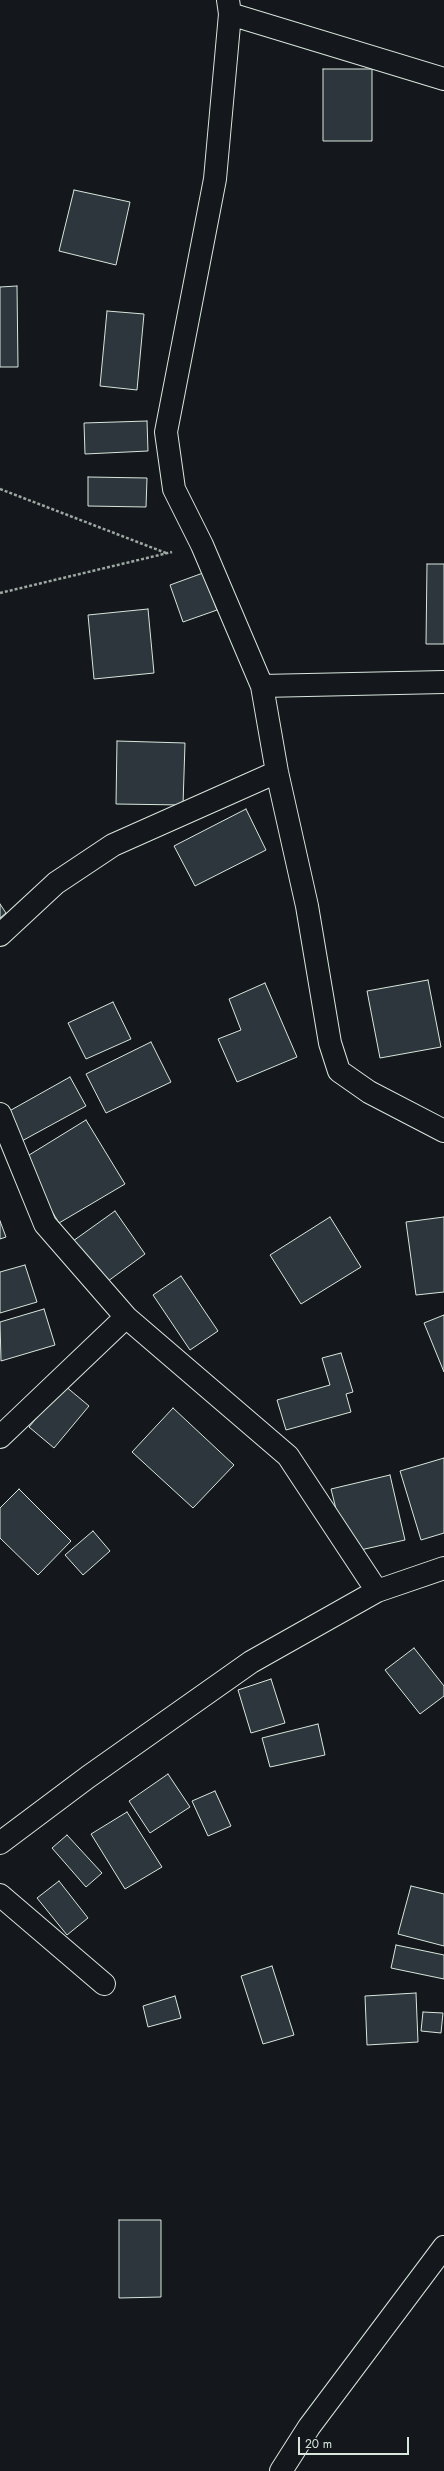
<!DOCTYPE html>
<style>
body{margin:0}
#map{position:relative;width:444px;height:2471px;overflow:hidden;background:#14181c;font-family:Jost,sans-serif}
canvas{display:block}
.scale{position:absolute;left:298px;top:2437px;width:111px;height:18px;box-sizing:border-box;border:2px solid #d8e6dc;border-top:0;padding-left:5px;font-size:12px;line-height:14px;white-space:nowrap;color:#d8e6dc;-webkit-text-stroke:3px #14181c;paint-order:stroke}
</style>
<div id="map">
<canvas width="444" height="2471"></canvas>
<div class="scale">20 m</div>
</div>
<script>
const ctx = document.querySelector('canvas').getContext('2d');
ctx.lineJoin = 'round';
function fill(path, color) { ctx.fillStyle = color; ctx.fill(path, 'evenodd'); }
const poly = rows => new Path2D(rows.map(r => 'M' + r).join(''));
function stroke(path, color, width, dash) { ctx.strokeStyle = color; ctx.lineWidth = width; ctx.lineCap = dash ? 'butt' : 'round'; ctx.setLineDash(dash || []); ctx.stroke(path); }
const building = poly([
 [323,69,372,69,372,141,323,141,323,69],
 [74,190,130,202,116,265,59,251,74,190],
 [17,286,18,367,0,367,0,287,17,286],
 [107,311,144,314,137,390,100,386,107,311],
 [147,421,148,451,85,454,84,423,147,421],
 [88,477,147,478,146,507,88,506,88,477],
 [427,564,444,564,444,644,426,644,427,564],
 [203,573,217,610,183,622,170,585,203,573],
 [148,609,154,673,94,679,88,615,148,609],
 [117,741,185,743,183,805,116,804,117,741],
 [246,809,266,850,195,886,174,846,246,809],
 [0,904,6,913,0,918,0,904],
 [428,980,441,1047,380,1058,367,991,428,980],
 [265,983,297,1057,237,1082,218,1039,241,1030,229,999,265,983],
 [113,1002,131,1039,86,1059,68,1023,113,1002],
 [151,1042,171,1082,106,1113,86,1074,151,1042],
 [70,1077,86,1106,20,1142,4,1114,70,1077],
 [86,1120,125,1184,59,1223,21,1160,86,1120],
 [115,1211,145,1254,104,1284,73,1241,115,1211],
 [330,1217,361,1267,301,1304,270,1255,330,1217],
 [444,1217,444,1292,416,1295,406,1222,444,1217],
 [0,1221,6,1237,0,1239,0,1221],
 [25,1265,37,1302,0,1313,0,1272,25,1265],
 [181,1276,218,1331,190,1350,153,1295,181,1276],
 [44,1309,55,1345,1,1361,0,1322,44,1309],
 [444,1315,444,1372,424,1323,444,1315],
 [341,1353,353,1392,346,1394,351,1412,286,1430,277,1400,330,1385,322,1358,341,1353],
 [64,1385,89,1406,54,1448,29,1427,64,1385],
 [173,1408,234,1465,193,1508,132,1452,173,1408],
 [444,1458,444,1533,421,1540,400,1471,444,1458],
 [390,1475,405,1540,347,1553,331,1489,390,1475],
 [19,1489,71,1541,38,1575,0,1538,0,1508,19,1489],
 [93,1531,110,1551,83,1575,65,1555,93,1531],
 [414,1648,444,1686,444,1696,420,1714,385,1670,414,1648],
 [271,1679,285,1723,251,1733,238,1690,271,1679],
 [318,1724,325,1755,270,1767,262,1738,318,1724],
 [168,1774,190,1807,150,1833,129,1801,168,1774],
 [215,1791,231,1826,208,1836,192,1801,215,1791],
 [127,1812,162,1867,125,1889,91,1834,127,1812],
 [67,1835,102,1873,86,1887,52,1848,67,1835],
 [59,1881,88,1918,67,1935,37,1898,59,1881],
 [411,1886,444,1894,444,1946,398,1934,411,1886],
 [396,1945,444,1955,444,1979,391,1968,396,1945],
 [272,1966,294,2035,263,2044,241,1976,272,1966],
 [416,1993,418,2042,367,2045,365,1996,416,1993],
 [175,1996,181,2018,148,2027,143,2006,175,1996],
 [423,2012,443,2013,441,2033,421,2031,423,2012],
 [119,2220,161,2220,161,2297,119,2298,119,2220]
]);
const path = poly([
 [0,489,166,553],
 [0,593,172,552]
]);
const street = poly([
 [228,0,230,14,215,179,166,432,174,489,202,545,262,686,277,772,307,906,330,1043,339,1071,369,1092,444,1131],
 [230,14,444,79],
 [262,686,444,682],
 [0,935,56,883,113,845,277,772],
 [0,1114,45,1224,126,1317,288,1456,377,1591],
 [0,1437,126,1317],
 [0,1843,88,1777,251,1662,377,1591,444,1568],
 [0,1895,104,1984],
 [281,2471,309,2427,444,2247]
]);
fill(building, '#2c363c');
stroke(building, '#d8e6dc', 1);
stroke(street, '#d8e6dc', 24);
stroke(path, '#9da8a2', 2.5, [3, 2]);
stroke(street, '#14181c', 22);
</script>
